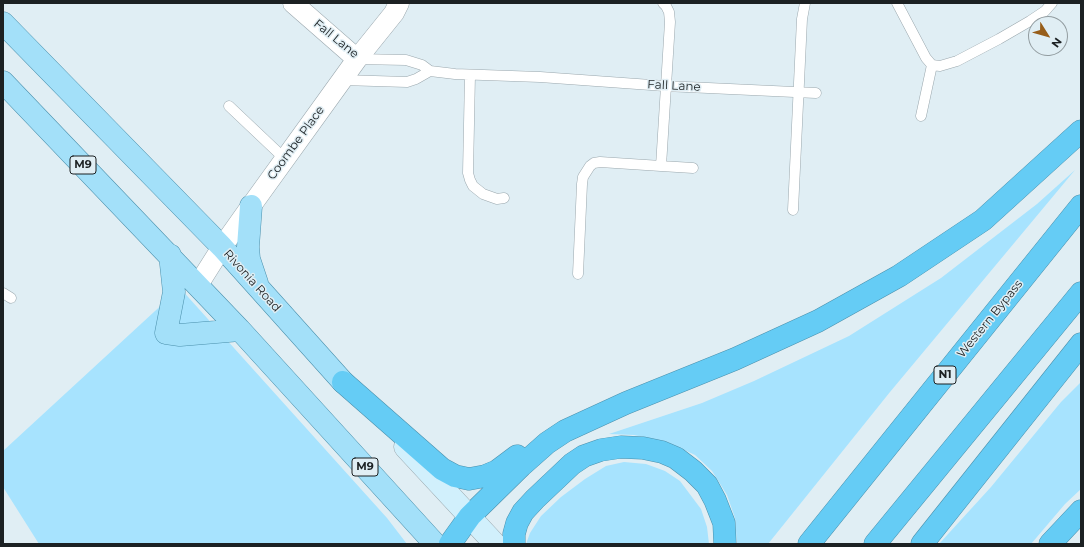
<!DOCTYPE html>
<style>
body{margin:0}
#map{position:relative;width:1084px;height:547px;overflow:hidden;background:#e0eef4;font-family:Montserrat,sans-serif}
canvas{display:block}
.frame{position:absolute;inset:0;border:4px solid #1c2123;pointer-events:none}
.north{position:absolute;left:1028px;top:16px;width:40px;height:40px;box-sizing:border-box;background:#e0eef4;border:1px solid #929ca0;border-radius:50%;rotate:127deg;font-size:11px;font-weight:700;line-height:16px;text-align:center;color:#1c2123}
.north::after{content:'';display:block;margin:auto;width:14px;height:18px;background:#975e1a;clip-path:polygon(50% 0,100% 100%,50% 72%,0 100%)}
</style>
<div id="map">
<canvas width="1084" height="547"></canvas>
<div class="frame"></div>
<div class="north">N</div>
</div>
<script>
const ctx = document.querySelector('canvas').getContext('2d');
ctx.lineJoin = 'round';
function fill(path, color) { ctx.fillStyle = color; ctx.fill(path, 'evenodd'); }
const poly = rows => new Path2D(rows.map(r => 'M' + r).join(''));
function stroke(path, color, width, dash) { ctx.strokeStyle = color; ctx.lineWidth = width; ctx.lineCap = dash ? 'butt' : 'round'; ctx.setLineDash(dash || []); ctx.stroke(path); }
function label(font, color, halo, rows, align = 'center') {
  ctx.font = font + ' Montserrat,sans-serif'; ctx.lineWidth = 3; ctx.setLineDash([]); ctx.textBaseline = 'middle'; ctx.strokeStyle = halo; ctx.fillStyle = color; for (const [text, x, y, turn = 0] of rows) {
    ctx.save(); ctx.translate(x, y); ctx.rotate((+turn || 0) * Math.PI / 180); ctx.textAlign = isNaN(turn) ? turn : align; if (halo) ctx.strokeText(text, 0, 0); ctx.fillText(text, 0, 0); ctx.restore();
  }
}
const green = poly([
 [1075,170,890,392,768,544,737,544,735,518,727,495,712,471,695,455,667,442,634,435,609,434,702,403,754,381,849,336,941,278,1037,204],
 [180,288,387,518,407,544,39,544,3,487,3,451],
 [1081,382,1081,489,1065,504,1031,544,939,544,991,487,1061,402],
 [624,462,646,464,665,471,680,481,701,509,707,527,709,544,526,544,530,533,541,516,561,497,585,479,606,466]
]);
const lane = poly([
 [897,3,926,58,932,65,940,66,957,61,999,39,1030,21,1045,11,1052,3],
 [357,59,406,60,422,65,430,71,455,74,540,77,665,86,816,93],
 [470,75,468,173,470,180,473,186,483,194,497,199,504,198],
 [342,80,407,82,416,79,430,71],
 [229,106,285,159],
 [921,116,932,65],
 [661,166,693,168],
 [793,210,802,19,805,3],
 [578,274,582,184,583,177,590,166,594,163,600,162,661,166,670,22,669,12,666,6,663,3],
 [3,293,11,298]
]);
const street = poly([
 [293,3,357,59],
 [198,285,222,247,251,206,357,59,394,13,399,3]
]);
const secondary = poly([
 [405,447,495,544]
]);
const primary = poly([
 [3,23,222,247,343,382],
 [3,82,240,330,435,544],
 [251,206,248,247,249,259,257,283],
 [170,255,174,292,166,333,180,335,240,330]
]);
const highway = poly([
 [343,382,442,469,455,476,469,479,485,476,497,471,517,456],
 [450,544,470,516,521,466,547,443,565,431,626,403,735,359,818,321,899,276,983,220,1081,131],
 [514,544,514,534,517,523,523,512,535,499,572,464,584,456,601,450,621,447,643,448,662,452,676,458,693,471,707,485,715,500,724,523,725,544],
 [809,544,1081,206],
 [875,544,1081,293],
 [922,544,1081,344],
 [1050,544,1081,511]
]);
const shields = [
 [83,165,26],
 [945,375,22],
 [365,467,26]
];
const shieldNames = [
 ["M9",83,165],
 ["N1",945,375],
 ["M9",365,467]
];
const streetNames = [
 ["Fall Lane",336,39,39],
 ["Fall Lane",674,86,3],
 ["Coombe Place",296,143,-54],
 ["Rivonia Road",252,281,48],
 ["Western Bypass",990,319,-51]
];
fill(green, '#a7e3fe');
stroke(lane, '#9aa7ad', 11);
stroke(street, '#9aa7ad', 21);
stroke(secondary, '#9aa7ad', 23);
stroke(primary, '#4b90ac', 23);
stroke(highway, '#4b90ac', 23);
stroke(lane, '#fff', 10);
stroke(street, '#fff', 20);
stroke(secondary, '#d1f0fc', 22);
stroke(primary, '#a3e0f9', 22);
stroke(highway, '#65ccf5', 22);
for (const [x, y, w] of shields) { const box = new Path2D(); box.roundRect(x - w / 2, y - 9, w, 18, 3); ctx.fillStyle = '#e0eef4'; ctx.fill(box); stroke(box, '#1c2123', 1); }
label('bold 11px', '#1c2123', null, shieldNames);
label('12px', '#1c2123', '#e0eef4', streetNames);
</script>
